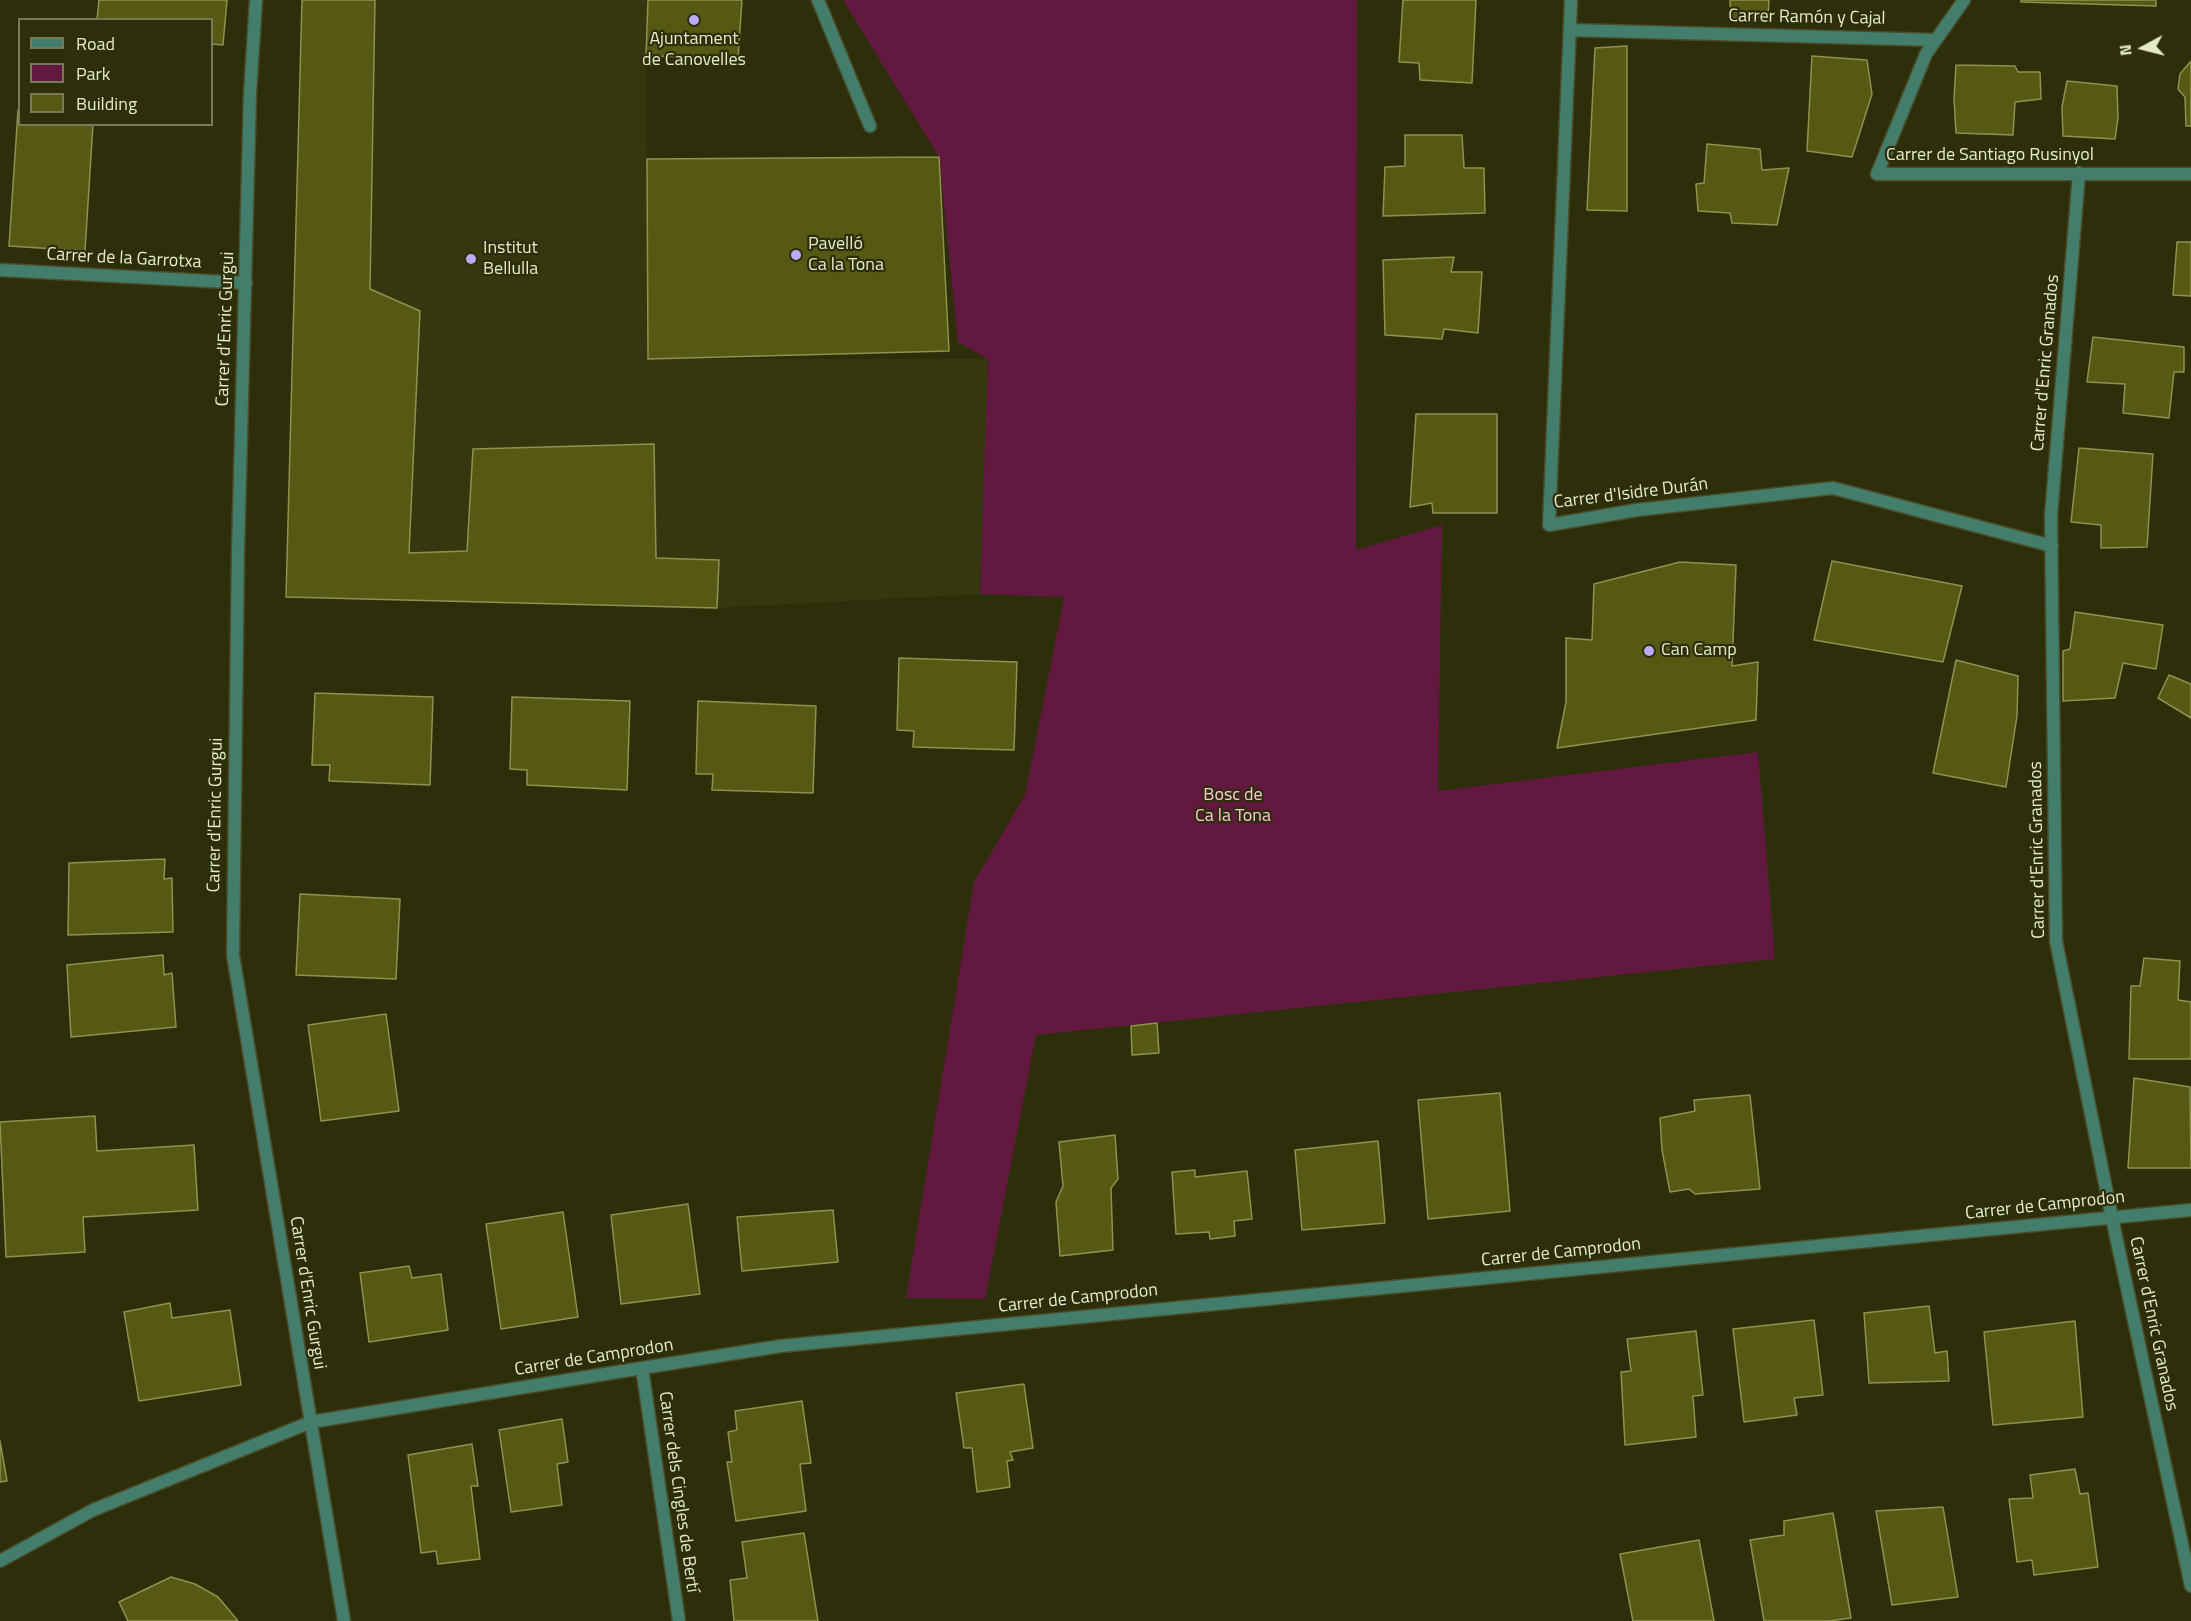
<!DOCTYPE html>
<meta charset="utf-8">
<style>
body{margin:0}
#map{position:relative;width:2191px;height:1621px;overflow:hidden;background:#2c2f0a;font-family:"Titillium Web",sans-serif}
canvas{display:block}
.legend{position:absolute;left:18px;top:18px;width:195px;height:108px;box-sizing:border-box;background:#2c2f0a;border:2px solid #767a56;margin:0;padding:8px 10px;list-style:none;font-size:18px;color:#e6eac8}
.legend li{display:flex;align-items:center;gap:12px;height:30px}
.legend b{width:30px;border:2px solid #767a56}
.north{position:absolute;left:2113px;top:18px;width:60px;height:60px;-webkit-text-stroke:4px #2c2f0a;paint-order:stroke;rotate:263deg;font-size:16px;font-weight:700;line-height:24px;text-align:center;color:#e6eac8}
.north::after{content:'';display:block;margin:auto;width:21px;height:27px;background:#e6eac8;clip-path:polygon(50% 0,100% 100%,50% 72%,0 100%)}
</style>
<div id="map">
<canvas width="2191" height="1621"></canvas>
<ul class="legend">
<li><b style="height:8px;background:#437d6c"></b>Road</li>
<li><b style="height:16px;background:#62193f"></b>Park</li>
<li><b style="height:16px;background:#555914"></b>Building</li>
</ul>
<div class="north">N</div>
</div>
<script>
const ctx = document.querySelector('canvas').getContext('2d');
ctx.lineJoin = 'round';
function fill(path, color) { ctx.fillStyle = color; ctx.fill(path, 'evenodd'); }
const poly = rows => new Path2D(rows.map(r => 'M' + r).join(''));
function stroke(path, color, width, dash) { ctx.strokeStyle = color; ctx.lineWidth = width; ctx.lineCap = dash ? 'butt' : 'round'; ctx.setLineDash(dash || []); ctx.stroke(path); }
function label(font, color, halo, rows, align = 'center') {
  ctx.font = font + ' "Titillium Web",sans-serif'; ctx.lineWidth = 4.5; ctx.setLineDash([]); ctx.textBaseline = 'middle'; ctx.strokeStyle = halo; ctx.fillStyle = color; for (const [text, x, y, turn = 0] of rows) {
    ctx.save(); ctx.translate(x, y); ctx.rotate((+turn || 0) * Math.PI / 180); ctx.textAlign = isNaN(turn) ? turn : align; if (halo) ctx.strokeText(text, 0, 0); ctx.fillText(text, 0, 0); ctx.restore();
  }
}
const built = poly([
 [302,0,648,0,646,56,649,359,988,359,980,594,717,608,286,597]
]);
const green = poly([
 [843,0,1357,0,1356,550,1442,525,1438,791,1758,752,1775,959,1036,1035,985,1299,906,1298,974,882,1025,795,1064,597,980,594,988,359,958,342,939,157]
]);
const building = poly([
 [99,0,227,0,223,45,212,44,212,20,97,20,99,0],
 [302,0,375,0,370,289,420,311,409,553,467,551,473,449,654,444,656,558,719,560,717,608,286,597,302,0],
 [648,0,742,0,738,58,646,56,648,0],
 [1403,0,1476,0,1472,83,1420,80,1419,63,1399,62,1403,0],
 [1730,0,1769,0,1768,17,1731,18,1730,0],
 [2021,0,2156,0,2156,6,2021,2,2021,0],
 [1627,46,1627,211,1587,210,1595,48,1627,46],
 [1812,56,1867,60,1872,94,1852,157,1807,151,1812,56],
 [2191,61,2191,126,2186,126,2185,97,2178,89,2180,74,2191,61],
 [1956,65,2015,66,2018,72,2040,72,2041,99,2015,102,2013,135,1956,133,1954,98,1956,65],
 [2067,81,2117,86,2118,118,2115,139,2063,136,2062,107,2067,81],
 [18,110,20,111,20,124,93,124,85,251,9,246,18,110],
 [1405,135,1462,135,1464,168,1484,168,1485,213,1383,216,1385,167,1405,166,1405,135],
 [1707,144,1760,149,1762,170,1789,168,1777,225,1732,223,1730,213,1698,211,1696,184,1704,183,1707,144],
 [939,157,949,351,648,359,647,159,939,157],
 [2177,242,2191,242,2191,296,2173,295,2177,242],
 [1454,257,1451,272,1482,272,1478,333,1444,329,1442,339,1385,335,1383,260,1454,257],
 [2093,337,2184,347,2184,372,2174,372,2169,418,2123,413,2125,384,2087,382,2093,337],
 [1416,414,1497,414,1497,513,1433,513,1432,503,1410,507,1416,414],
 [2079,448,2153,454,2147,547,2101,548,2101,525,2071,522,2079,448],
 [1832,561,1962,586,1943,662,1814,640,1832,561],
 [1680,562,1736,565,1732,666,1758,662,1756,720,1557,748,1566,702,1566,638,1592,640,1594,584,1680,562],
 [2075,612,2163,625,2156,669,2123,663,2115,698,2063,701,2063,651,2070,649,2075,612],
 [899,658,1017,662,1014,750,913,747,914,731,897,730,899,658],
 [1956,660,2018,676,2017,716,2006,787,1933,773,1956,660],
 [2169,675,2191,684,2191,718,2158,698,2169,675],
 [315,693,433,697,430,785,329,781,330,765,312,765,315,693],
 [512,697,630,701,627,790,527,785,527,770,510,769,512,697],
 [698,701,816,706,813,793,712,790,713,774,696,774,698,701],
 [165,859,164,879,172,878,173,932,68,935,69,863,165,859],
 [300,894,400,899,396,979,296,975,300,894],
 [163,955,164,975,172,973,176,1027,71,1037,67,965,163,955],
 [2144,958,2180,961,2178,1000,2191,1002,2191,1059,2129,1059,2131,986,2140,986,2144,958],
 [386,1014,399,1111,321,1121,308,1025,386,1014],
 [1157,1023,1159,1053,1132,1055,1131,1026,1157,1023],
 [2134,1078,2190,1087,2191,1168,2128,1168,2134,1078],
 [1500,1093,1510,1211,1428,1219,1418,1100,1500,1093],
 [1750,1095,1760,1189,1695,1194,1689,1189,1670,1192,1662,1150,1660,1118,1695,1111,1694,1100,1750,1095],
 [95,1116,97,1151,194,1145,198,1210,83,1217,85,1252,6,1257,0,1122,95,1116],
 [1115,1135,1118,1179,1111,1188,1113,1250,1060,1256,1056,1202,1063,1186,1059,1142,1115,1135],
 [1378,1141,1385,1223,1302,1230,1295,1150,1378,1141],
 [1195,1170,1195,1177,1247,1171,1252,1219,1234,1221,1235,1236,1210,1239,1209,1232,1176,1234,1172,1172,1195,1170],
 [688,1204,700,1294,621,1304,611,1215,688,1204],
 [833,1210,838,1262,742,1271,737,1217,833,1210],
 [563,1212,578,1317,501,1329,486,1224,563,1212],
 [409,1266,412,1278,441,1274,448,1330,369,1342,360,1273,409,1266],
 [170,1303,172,1318,230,1310,241,1385,139,1401,124,1312,170,1303],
 [1929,1306,1935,1353,1947,1351,1949,1381,1869,1383,1864,1313,1929,1306],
 [1814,1320,1823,1395,1794,1398,1797,1415,1744,1422,1733,1329,1814,1320],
 [2075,1321,2083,1417,1993,1425,1984,1332,2075,1321],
 [1696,1331,1703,1395,1693,1396,1696,1437,1625,1445,1621,1372,1631,1371,1627,1339,1696,1331],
 [1024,1384,1033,1448,1010,1452,1013,1460,1007,1461,1010,1487,977,1492,972,1448,964,1448,956,1393,1024,1384],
 [802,1401,811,1463,800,1464,806,1511,736,1521,727,1462,732,1462,728,1432,737,1430,735,1411,802,1401],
 [562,1419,568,1462,557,1464,562,1505,511,1512,499,1430,562,1419],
 [0,1441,7,1481,0,1482,0,1441],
 [472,1444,478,1486,471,1486,480,1559,438,1564,436,1551,421,1553,408,1455,472,1444],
 [2075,1469,2080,1494,2088,1493,2098,1567,2034,1575,2032,1560,2017,1562,2009,1499,2033,1498,2030,1475,2075,1469],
 [1943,1507,1958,1597,1892,1605,1876,1511,1943,1507],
 [1833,1513,1851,1618,1829,1621,1764,1621,1750,1540,1784,1535,1784,1521,1833,1513],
 [804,1533,818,1621,734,1621,730,1580,747,1578,742,1542,804,1533],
 [1699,1540,1714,1621,1633,1621,1620,1554,1699,1540],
 [171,1577,195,1584,218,1597,238,1621,128,1621,119,1602,171,1577]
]);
const street = poly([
 [256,0,250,94,238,551,233,955,344,1621],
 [818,0,870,126],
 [1571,0,1549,525,1637,510,1833,488,2052,546],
 [1964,0,1926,54,1877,174,2191,174],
 [1570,30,1936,40],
 [2079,173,2051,516,2056,941,2112,1218,2191,1586],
 [0,270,246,283],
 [642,1368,679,1621],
 [0,1561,93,1510,311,1422,642,1368,781,1346,2191,1210]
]);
const markers = [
 [694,20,6,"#baaaf7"],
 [796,255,6,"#baaaf7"],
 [471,259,6,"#baaaf7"],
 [1649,651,6,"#baaaf7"]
];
const streetNames = [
 ["Carrer Ramón y Cajal",1807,18,1],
 ["Carrer de Santiago Rusinyol",1990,156],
 ["Carrer de la Garrotxa",124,259,3],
 ["Carrer d'Enric Gurgui",226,329,-88],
 ["Carrer d'Enric Granados",2046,363,-85],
 ["Carrer d'Isidre Durán",1631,494,-7],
 ["Carrer d'Enric Gurgui",216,815,-89],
 ["Carrer d'Enric Granados",2038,850,-91],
 ["Carrer de Camprodon",2045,1206,-6],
 ["Carrer de Camprodon",1561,1253,-6],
 ["Carrer d'Enric Gurgui",307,1293,81],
 ["Carrer de Camprodon",1078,1299,-6],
 ["Carrer d'Enric Granados",2153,1324,78],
 ["Carrer de Camprodon",594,1358,-9],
 ["Carrer dels Cingles de Bertí",678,1492,82]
];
const poiNames = [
 ["Ajuntament",694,40,"center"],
 ["de Canovelles",694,61,"center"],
 ["Pavelló",808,245],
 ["Ca la Tona",808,266],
 ["Institut",483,249],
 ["Bellulla",483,270],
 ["Can Camp",1661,651]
];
const parkNames = [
 ["Bosc de",1233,796],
 ["Ca la Tona",1233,817]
];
fill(built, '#35380e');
fill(green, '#62193f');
fill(building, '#555914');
stroke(building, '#8d934f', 1.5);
stroke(street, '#4a4d28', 15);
stroke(street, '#437d6c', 12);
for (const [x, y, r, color] of markers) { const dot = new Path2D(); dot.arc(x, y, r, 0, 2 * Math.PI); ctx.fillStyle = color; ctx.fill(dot); stroke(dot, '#2c2f0a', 2); }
label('18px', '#e6eac8', '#2c2f0a', streetNames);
label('18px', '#e6eac8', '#2c2f0a', poiNames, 'left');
label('18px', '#fec5dc', '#2c2f0a', parkNames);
</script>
